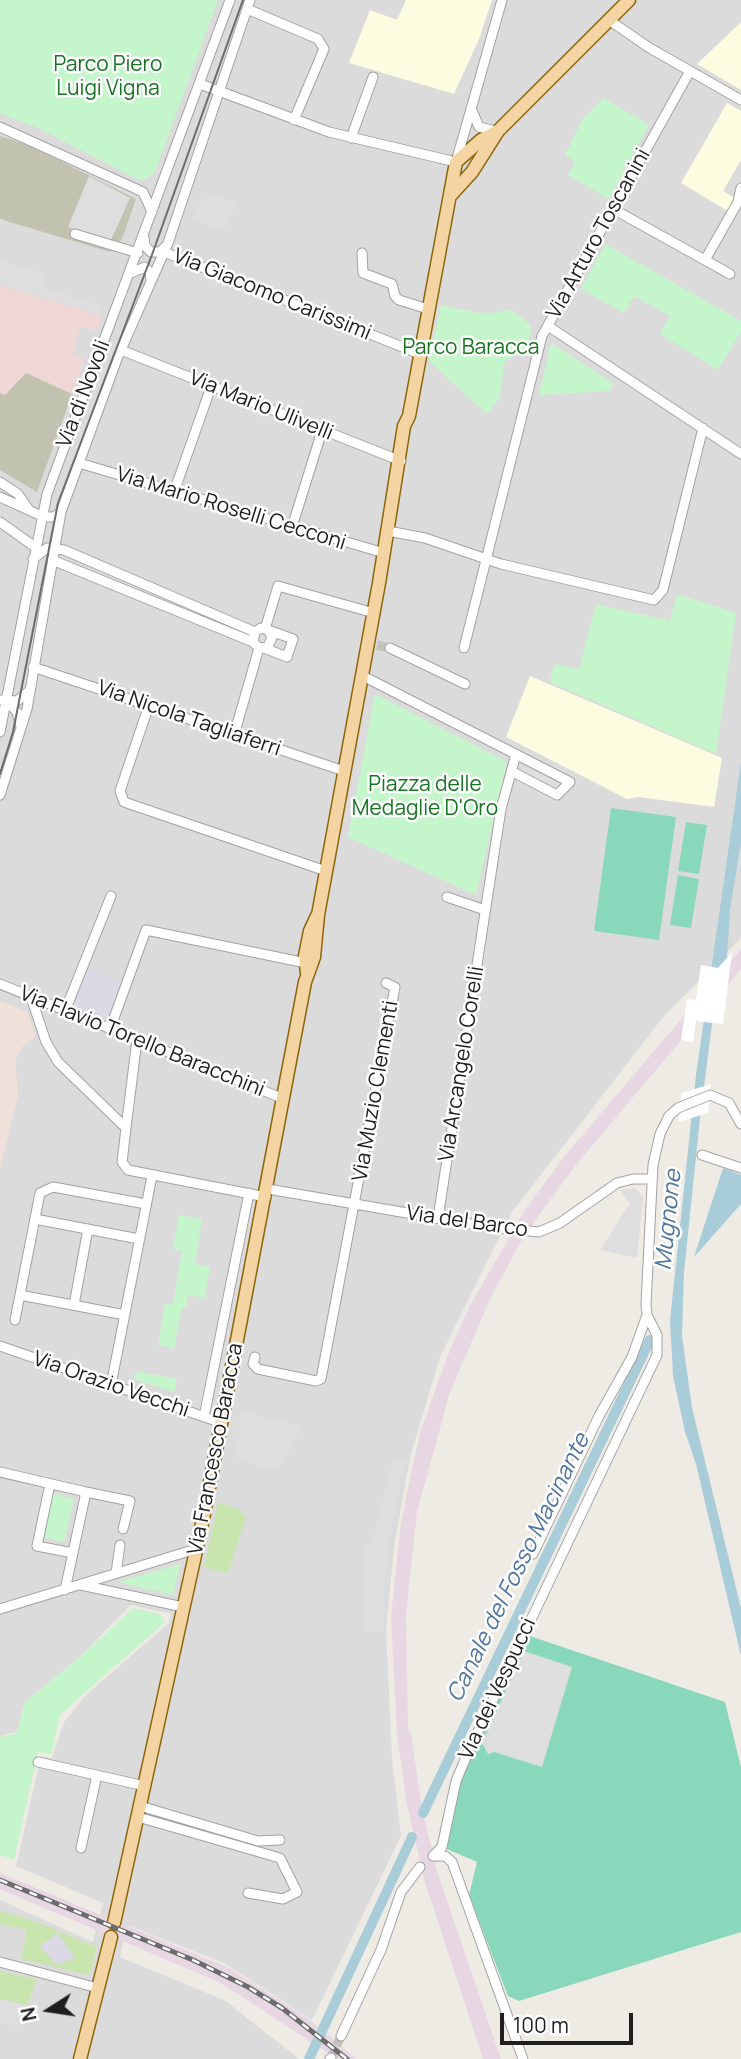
<!DOCTYPE html>
<style>
body{margin:0}
#map{position:relative;width:741px;height:2059px;overflow:hidden;background:#eeebe5;font-family:Manrope,sans-serif}
canvas{display:block}
.north{position:absolute;left:14px;top:1975px;width:70px;height:70px;-webkit-text-stroke:5px #fff;paint-order:stroke;rotate:258deg;font-size:19px;font-weight:700;line-height:28px;text-align:center;color:#1e1e1e}
.north::after{content:'';display:block;margin:auto;width:24px;height:32px;background:#1e1e1e;clip-path:polygon(50% 0,100% 100%,50% 72%,0 100%)}
.scale{position:absolute;left:500px;top:2013px;width:133px;height:32px;box-sizing:border-box;border:4px solid #1e1e1e;border-top:0;padding-left:9px;font-size:21px;line-height:24px;white-space:nowrap;color:#1e1e1e;-webkit-text-stroke:5px #fff;paint-order:stroke}
</style>
<div id="map">
<canvas width="741" height="2059"></canvas>
<div class="north">N</div>
<div class="scale">100 m</div>
</div>
<script>
const ctx = document.querySelector('canvas').getContext('2d');
ctx.lineJoin = 'round';
function fill(path, color) { ctx.fillStyle = color; ctx.fill(path, 'evenodd'); }
const poly = rows => new Path2D(rows.map(r => 'M' + r).join(''));
function stroke(path, color, width, dash) { ctx.strokeStyle = color; ctx.lineWidth = width; ctx.lineCap = dash ? 'butt' : 'round'; ctx.setLineDash(dash || []); ctx.stroke(path); }
function label(font, color, halo, rows, align = 'center') {
  ctx.font = font + ' Manrope,sans-serif'; ctx.lineWidth = 5; ctx.setLineDash([]); ctx.textBaseline = 'middle'; ctx.strokeStyle = halo; ctx.fillStyle = color; for (const [text, x, y, turn = 0] of rows) {
    ctx.save(); ctx.translate(x, y); ctx.rotate((+turn || 0) * Math.PI / 180); ctx.textAlign = isNaN(turn) ? turn : align; if (halo) ctx.strokeText(text, 0, 0); ctx.fillText(text, 0, 0); ctx.restore();
  }
}
const residential = poly([
 [0,0,741,0,741,938,664,1016,512,1212,440,1357,410,1457,394,1546,386,1630,392,1758,401,1836,312,2020,224,1963,127,1925,120,1957,226,2001,299,2059,0,2059,0,1900,93,1942,103,1903,16,1866,41,1756,52,1758,64,1722,87,1694,169,1623,171,1614,131,1605,78,1659,25,1702,17,1732,0,1736]
]);
const commercial = poly([
 [0,285,102,316,97,331,80,327,72,354,85,358,72,394,26,373,5,396,0,393]
]);
const industrial = poly([
 [741,949,741,969,575,1166,525,1234,490,1299,450,1392,417,1512,406,1614,408,1730,411,1734,422,1808,437,1871,501,2059,483,2059,425,1882,407,1805,397,1734,391,1616,401,1524,411,1473,421,1430,448,1355,468,1309,525,1210,563,1158],
 [0,1873,229,1968,306,2017,357,2059,337,2059,221,1983,0,1889]
]);
const education = poly([
 [406,0,492,0,479,39,454,94,349,63,370,10,397,20],
 [741,22,741,90,697,64],
 [727,103,741,111,741,160,723,191,735,198,728,211,681,183],
 [530,676,722,758,714,807,638,797,627,799,506,737]
]);
const military = poly([
 [0,1001,28,1012,35,1037,23,1046,15,1061,18,1095,0,1170]
]);
const construction = poly([
 [0,136,31,146,136,199,122,239,110,252,0,219],
 [26,373,72,394,37,492,0,470,0,393,5,395]
]);
const grass = poly([
 [218,1502,238,1509,246,1517,228,1573,204,1567],
 [0,1911,31,1920,97,1947,90,1975,21,1959,27,1930,0,1924],
 [0,1971,37,1979,27,2005,0,1999]
]);
const park = poly([
 [0,0,218,0,155,172,148,178,139,180,36,127,0,113],
 [604,98,649,125,609,199,568,175,575,162,565,155,583,119],
 [605,244,741,321,741,331,718,370,660,334,670,316,634,296,624,313,581,289],
 [441,305,484,314,511,310,531,325,527,356,519,354,505,361,499,399,487,414,429,361],
 [551,343,613,383,610,391,539,395],
 [677,594,736,613,716,754,550,682,554,664,579,669,596,604,670,621],
 [375,694,507,762,476,895,348,837],
 [179,1215,202,1219,195,1264,210,1267,205,1298,188,1295,186,1307,182,1307,174,1348,158,1345,165,1304,173,1304,182,1251,173,1249],
 [136,1371,177,1379,174,1392,134,1379],
 [53,1494,74,1499,64,1542,44,1537],
 [180,1564,173,1595,121,1583,121,1581],
 [133,1608,160,1614,165,1622,60,1715,51,1755,38,1752,14,1860,0,1855,0,1737,17,1733,25,1702,78,1659]
]);
const pitch = poly([
 [611,808,676,817,659,940,594,931],
 [686,822,707,825,699,874,678,871],
 [678,875,699,879,691,928,670,925],
 [530,1636,725,1702,741,1767,741,1932,519,2001,508,1996,469,1895,477,1862,447,1849,459,1786,475,1746]
]);
const parking = poly([
 [89,176,130,198,111,240,68,227],
 [203,192,236,204,224,232,195,219],
 [0,261,46,275,43,288,100,306,97,314,0,284],
 [527,761,565,782,557,792,519,772],
 [635,1188,643,1197,637,1258,600,1250,630,1203,619,1190],
 [240,1411,303,1427,277,1471,237,1459],
 [393,1459,406,1462,392,1526,385,1581,384,1632,363,1631,365,1546,372,1545],
 [524,1651,572,1667,542,1767,494,1752,488,1754,482,1743],
 [0,2000,23,2005,18,2027,0,2022]
]);
const plaza = poly([
 [86,968,125,982,111,1020,71,1006],
 [58,1933,75,1958,56,1965,40,1946]
]);
const water = poly([
 [741,762,741,843,730,910,727,959,719,969,700,1118,684,1272,682,1336,692,1408,741,1608,741,1656,696,1464,685,1432,673,1376,670,1320,696,1075],
 [723,1168,741,1175,741,1204,694,1257]
]);
const pier = poly([
 [732,952,723,1024,696,1021,693,1042,681,1040,687,999,696,1000,701,965,718,968],
 [711,1084,708,1113,678,1122,682,1093]
]);
const canal = poly([
 [423,1813,650,1340],
 [309,2059,412,1837]
]);
const minorTunnel = poly([
 [377,645,390,648],
 [331,2058,341,2036]
]);
const minor = poly([
 [247,9,318,39,324,49,294,120],
 [609,20,648,47,741,100],
 [200,84,329,132,456,162,502,0],
 [471,108,479,127,496,131],
 [0,127,143,192,152,212],
 [351,138,373,77],
 [613,209,730,274],
 [75,234,138,253],
 [144,238,145,246,151,252,160,252,166,246],
 [164,252,420,354],
 [362,253,363,273,392,284,395,296,399,300,428,309],
 [705,260,738,202,741,188],
 [131,273,145,267,150,273,151,280],
 [548,326,741,454],
 [121,350,401,461],
 [79,463,384,553],
 [0,482,18,494,29,510],
 [174,492,211,387],
 [0,497,44,517,54,517,61,512],
 [0,522,35,547],
 [292,527,322,431],
 [388,531,425,538,501,564,654,600,663,590,703,428],
 [33,559,47,548,64,550,255,632],
 [52,560,253,642,259,648,268,647,272,637,268,630,261,628,255,632,253,642],
 [265,629,278,586,374,613],
 [264,648,287,657,293,639,268,630],
 [390,648,465,684],
 [464,648,542,336,690,71],
 [33,667,344,771],
 [361,675,570,782,557,795,513,772],
 [0,700,17,701,29,691],
 [8,702,17,712,21,727],
 [149,705,120,791,124,802,326,871],
 [0,732,47,494,230,0],
 [234,735,259,648],
 [0,795,27,709,61,512,117,359,168,243,250,0],
 [447,897,485,910],
 [0,984,284,1099],
 [31,997,46,1042,58,1062,126,1128,122,1162,128,1170,266,1197],
 [65,1011,111,896],
 [110,1029,146,930,306,963],
 [126,1128,137,1040],
 [702,1155,741,1168],
 [268,1189,488,1227,539,1232,560,1223,617,1183,633,1179,652,1179],
 [438,1218,501,809,516,754],
 [35,1219,139,1239],
 [20,1295,125,1315],
 [74,1305,88,1229],
 [15,1320,40,1193,53,1187,146,1204],
 [0,1346,222,1423],
 [255,1357,253,1364,258,1369,316,1381,321,1379,395,987,386,983],
 [111,1385,152,1176],
 [204,1417,249,1193],
 [0,1472,86,1492],
 [50,1484,37,1546,73,1553],
 [533,1554,599,1416,632,1357,647,1315],
 [116,1573,120,1545],
 [81,1585,183,1607],
 [65,1590,86,1492,130,1501,123,1529],
 [0,1609,196,1549],
 [38,1762,145,1786],
 [140,1806,258,1841,280,1840],
 [138,1817,280,1858,297,1892,283,1899,248,1893],
 [81,1848,97,1775],
 [433,1856,442,1847,456,1781,470,1748,657,1355,657,1335,647,1315,646,1304,653,1165,660,1134,669,1116,678,1108,710,1095,729,1103,741,1124],
 [433,1856,445,1856,452,1862,523,2059],
 [0,1962,98,1988],
 [341,2036,381,1950,401,1892,420,1867],
 [330,2059,331,2058]
]);
const major = poly([
 [451,195,472,172,498,131],
 [307,973,305,956,310,931,317,916],
 [114,1923,203,1519,305,982,314,957,318,915,379,583,404,426,409,416,456,162,481,140,498,131,629,0],
 [80,2059,111,1937]
]);
const tram = poly([
 [0,774,13,732,58,503,153,252,243,0]
]);
const rail = poly([
 [0,1880,193,1960,248,1987,282,2008,347,2059]
]);
const parkNames = [
 ["Parco Piero",108,65],
 ["Luigi Vigna",108,89],
 ["Parco Baracca",471,348],
 ["Piazza delle",425,785],
 ["Medaglie D'Oro",425,809]
];
const streetNames = [
 ["Via Arturo Toscanini",599,234,-61],
 ["Via Giacomo Carissimi",272,295,22],
 ["Via di Novoli",84,394,-69],
 ["Via Mario Ulivelli",261,406,22],
 ["Via Mario Roselli Cecconi",231,509,17],
 ["Via Nicola Tagliaferri",189,719,19],
 ["Via Flavio Torello Baracchini",142,1042,22],
 ["Via Arcangelo Corelli",462,1064,-81],
 ["Via Muzio Clementi",376,1091,-80],
 ["Via del Barco",467,1222,8],
 ["Via Orazio Vecchi",111,1385,19],
 ["Via Francesco Baracca",216,1449,-79],
 ["Via dei Vespucci",498,1689,-65]
];
const waterNames = [
 ["Mugnone",669,1220,-84],
 ["Canale del Fosso Macinante",519,1568,-64]
];
fill(residential, '#dcdbdb');
fill(commercial, '#eed7d5');
fill(industrial, '#e7d7e3');
fill(education, '#fcfce0');
fill(military, '#efe0d9');
fill(construction, '#c2c2b1');
fill(grass, '#c8e5ae');
fill(park, '#c5f5ca');
fill(pitch, '#89d8bb');
fill(parking, '#dedede');
fill(plaza, '#dad9e4');
fill(water, '#a9ccd9');
fill(pier, '#fff');
stroke(canal, '#a9ccd9', 10);
stroke(minorTunnel, '#c4c2bd', 9, [9, 4.5]);
stroke(minor, '#a2a2a2', 11);
stroke(major, '#8d660b', 15);
stroke(minor, '#fff', 9);
stroke(major, '#f5d4a3', 12);
stroke(tram, '#6c6c6c', 2);
stroke(rail, '#6c6c6c', 5);
stroke(rail, '#fff', 2.5, [8]);
label('21px', '#14741f', '#fff', parkNames);
label('21px', '#1e1e1e', '#fff', streetNames);
label('italic 23px', '#4f75a0', '#fff', waterNames);
</script>
